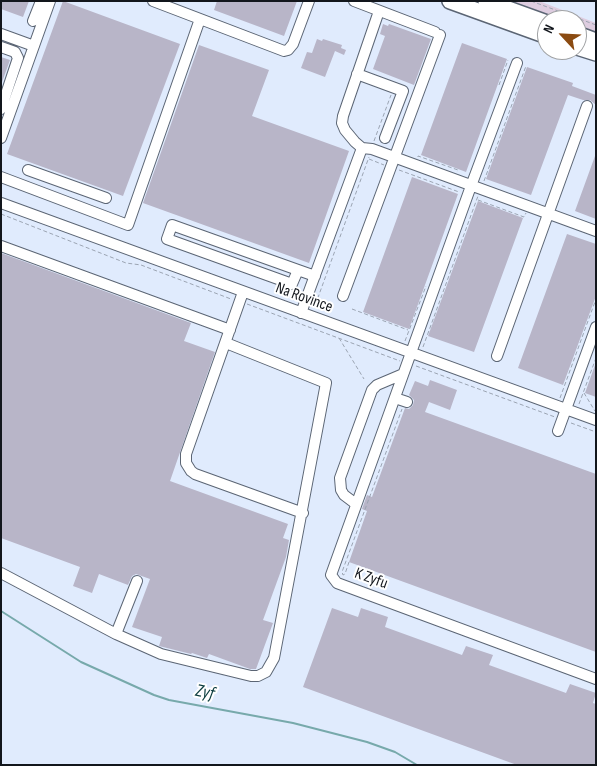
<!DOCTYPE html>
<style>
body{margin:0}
#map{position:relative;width:597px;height:766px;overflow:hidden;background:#e0ebfd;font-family:"Sofia Sans Condensed",sans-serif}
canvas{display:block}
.frame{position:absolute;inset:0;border:2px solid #12161c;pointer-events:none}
.north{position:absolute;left:537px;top:10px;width:50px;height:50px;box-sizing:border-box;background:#fff;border:1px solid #a0a2a4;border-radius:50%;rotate:295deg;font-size:14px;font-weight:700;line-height:20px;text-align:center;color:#12161c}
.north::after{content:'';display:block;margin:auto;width:18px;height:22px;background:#8b4b12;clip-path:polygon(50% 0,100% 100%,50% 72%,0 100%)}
</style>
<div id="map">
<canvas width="597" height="766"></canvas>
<div class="frame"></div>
<div class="north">N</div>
</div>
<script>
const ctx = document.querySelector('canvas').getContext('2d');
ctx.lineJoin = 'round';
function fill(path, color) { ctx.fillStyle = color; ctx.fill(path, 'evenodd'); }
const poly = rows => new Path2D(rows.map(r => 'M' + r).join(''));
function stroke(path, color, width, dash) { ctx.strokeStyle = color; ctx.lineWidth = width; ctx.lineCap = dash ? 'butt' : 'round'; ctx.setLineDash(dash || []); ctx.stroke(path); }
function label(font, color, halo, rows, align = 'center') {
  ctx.font = font + ' "Sofia Sans Condensed",sans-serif'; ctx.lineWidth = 4; ctx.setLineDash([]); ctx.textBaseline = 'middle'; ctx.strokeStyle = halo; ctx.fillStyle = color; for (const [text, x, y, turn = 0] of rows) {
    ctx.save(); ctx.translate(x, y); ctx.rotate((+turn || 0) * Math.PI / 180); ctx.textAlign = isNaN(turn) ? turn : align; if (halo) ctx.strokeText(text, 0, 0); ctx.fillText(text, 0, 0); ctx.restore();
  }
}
const green = poly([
 [509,1,539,1,596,23,596,32,577,25,577,20,562,20]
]);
const stream = poly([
 [1,611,81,662,154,695,169,700,293,723,367,742,395,752,417,765]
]);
const building = poly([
 [1,1,29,1,23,17,1,9],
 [63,1,180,44,123,196,7,154],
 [217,1,297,1,284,36,214,10],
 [383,24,388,26,389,24,431,39,414,85,373,69,385,36,380,34],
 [317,39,322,41,323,39,342,45,341,48,346,50,344,55,335,51,325,77,301,68,307,52,312,53],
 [462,43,507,59,466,172,421,155],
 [199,45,269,70,252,116,349,151,309,263,143,203],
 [1,57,10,60,2,82,1,82],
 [527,67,573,83,572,86,596,95,596,105,590,100,583,100,568,95,531,195,486,179],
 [595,156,596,156,596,219,575,211],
 [412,177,458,194,409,329,363,312],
 [478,201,523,218,474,352,428,336],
 [567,234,596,244,596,296,563,385,518,368],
 [1,253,191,323,184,341,215,352,170,481,288,524,283,538,289,540,286,557,263,620,273,623,256,669,250,669,209,654,207,658,192,653,191,654,159,646,162,637,132,627,150,579,136,574,132,576,128,585,99,574,92,593,73,586,80,567,1,538],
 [595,365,596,365,596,397,585,393],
 [430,380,457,390,450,410,429,402,425,412,596,474,596,652,349,562,367,511,362,509,367,495,372,497,405,408,409,409,413,405,414,400,409,395,415,381,428,386],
 [332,608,358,617,361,608,388,617,385,627,462,655,466,646,493,655,489,665,566,693,570,684,596,693,593,703,596,704,596,765,517,765,303,687]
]);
const path = poly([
 [531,1,596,25],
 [499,85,508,60],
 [374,141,391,95],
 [418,157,418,156,458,170,457,172],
 [369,159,384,165],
 [399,170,459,192],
 [484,181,526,66],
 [478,200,524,217,526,213],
 [1,214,126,263,141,265,231,299],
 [247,304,400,361],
 [352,309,408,330],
 [320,310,316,303,369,157],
 [339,338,364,379],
 [405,341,426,286],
 [423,347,478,196],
 [416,366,555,417],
 [584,393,595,411],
 [560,398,596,299],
 [579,404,596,358],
 [571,423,596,432],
 [349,562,345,574,343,575,342,572,402,409]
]);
const minor = poly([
 [153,1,284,51,288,50,293,44,309,1],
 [354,1,435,32],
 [33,21,41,1],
 [1,34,34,46],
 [1,47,15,52,18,58,1,109],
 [517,63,471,186,331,575,337,583,596,679],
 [357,74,403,91,385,138],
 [1,138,50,1],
 [362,148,372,149,596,231],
 [28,170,106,198],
 [1,177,128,225,200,19],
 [1,203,596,420],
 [1,246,230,330],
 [298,270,292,284,167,239,172,225,298,270,315,276],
 [243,292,186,454,186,463,191,471,195,474,303,513],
 [343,296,440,35],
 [301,313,362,148,355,142,345,130,342,123,343,116,379,11],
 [497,356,587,106],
 [395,398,407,402],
 [558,431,596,327],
 [356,504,344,495,341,490,340,478,372,390,377,385,403,374],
 [1,573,116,634,161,654,251,676,258,676,266,672,274,658,326,383,226,343],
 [116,634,137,581]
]);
const highway = poly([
 [450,1,547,36],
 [486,1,547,23],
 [577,34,596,41],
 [577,47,596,53]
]);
const streetNames = [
 ["Na Rovince",304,298,20],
 ["K Zyfu",371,579,20]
];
const waterNames = [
 ["Zyf",205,693,11]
];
fill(green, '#decde0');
stroke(stream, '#77a9ab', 2);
fill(building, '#b8b5c8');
stroke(minor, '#5b6574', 12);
stroke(highway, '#5b6574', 18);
stroke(path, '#9ba4b2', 1, [4, 2.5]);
stroke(minor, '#fff', 10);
stroke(highway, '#fff', 15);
label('16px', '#12161c', '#fff', streetNames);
label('italic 18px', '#0b3c3e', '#fff', waterNames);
</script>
